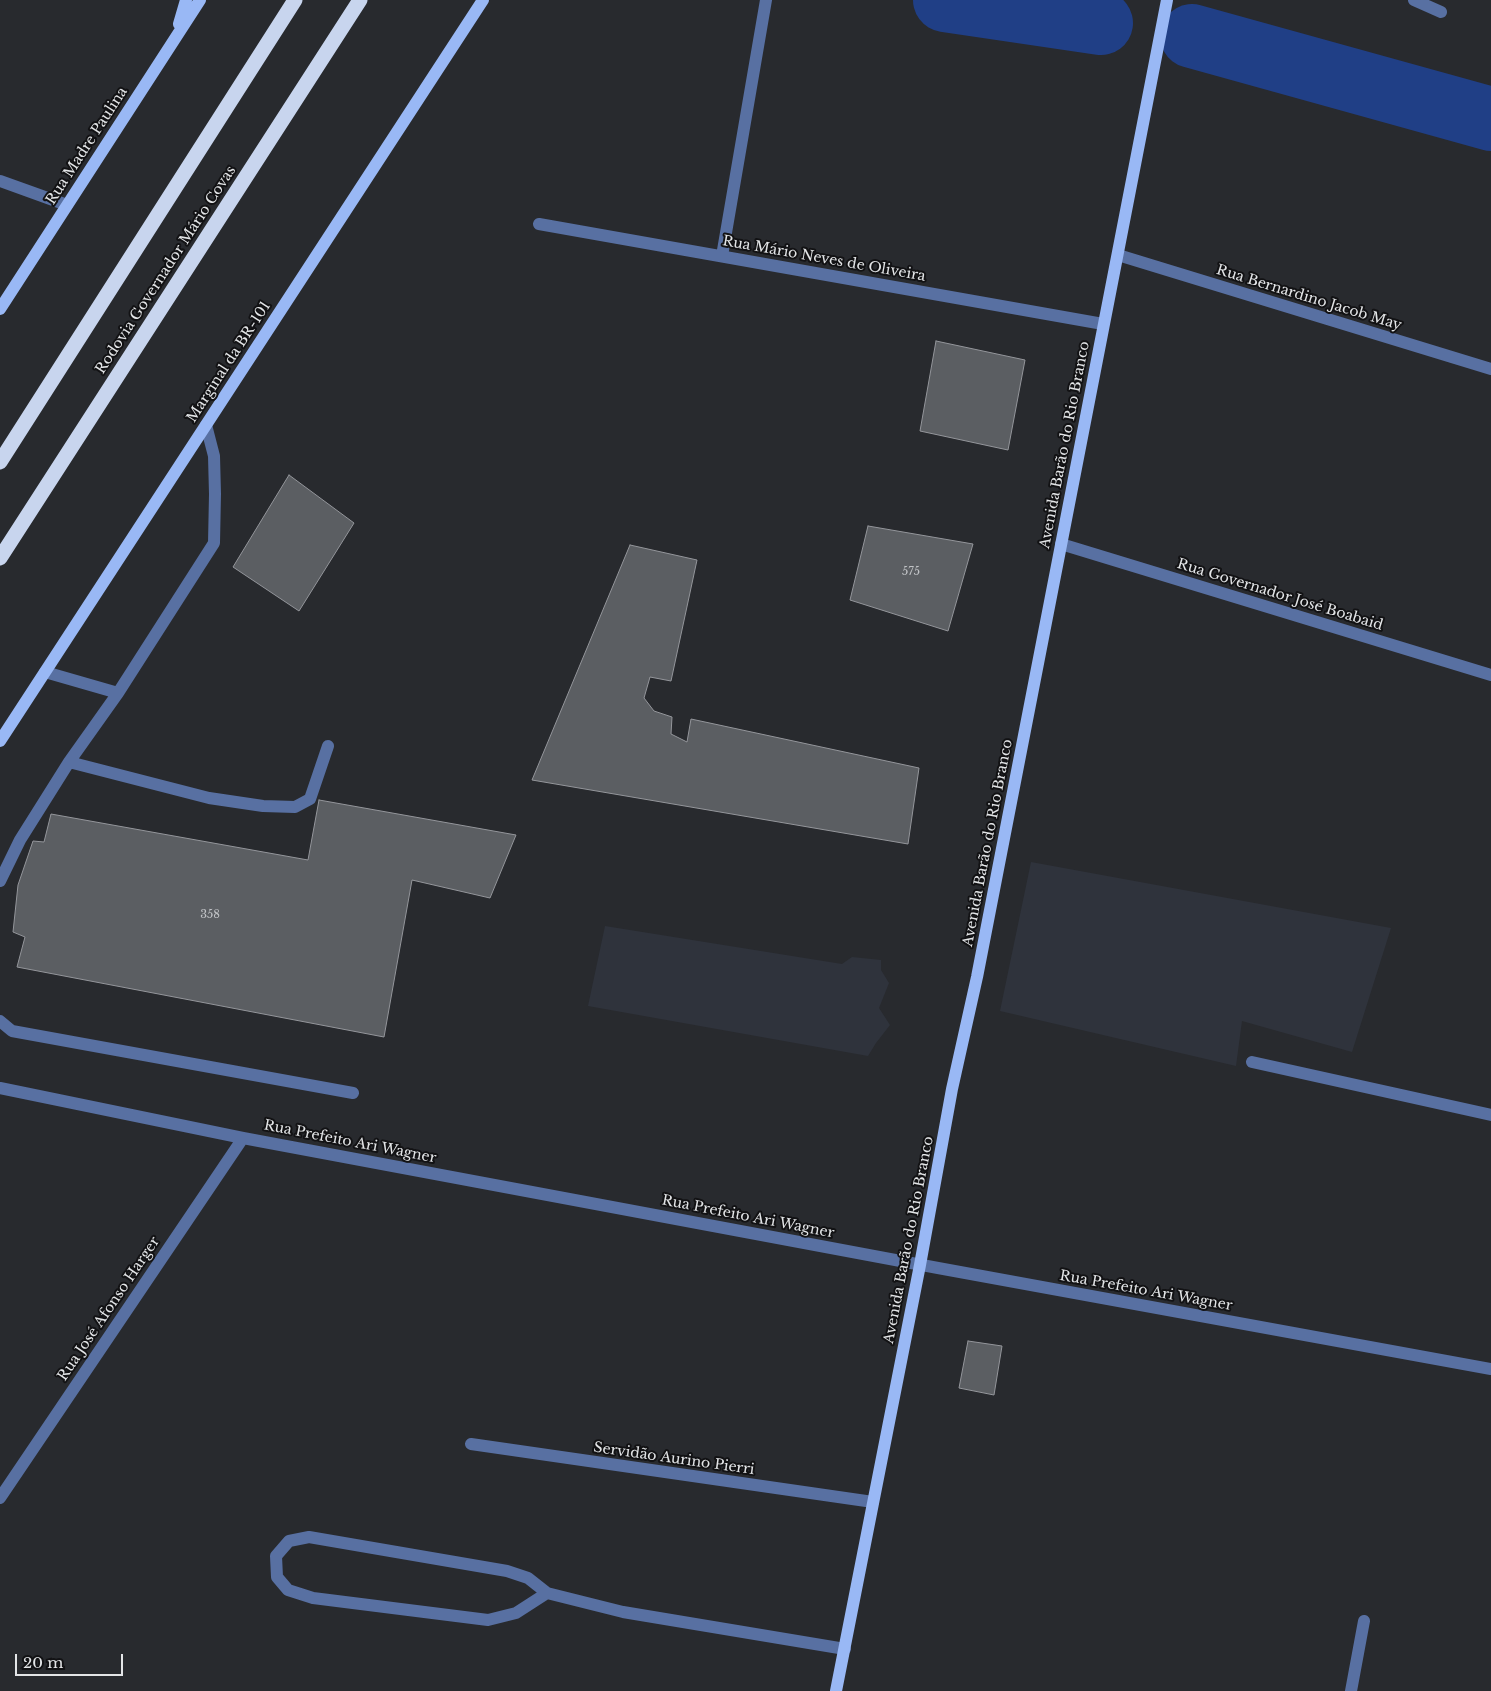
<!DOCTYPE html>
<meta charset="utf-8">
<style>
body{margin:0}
#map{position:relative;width:1491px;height:1691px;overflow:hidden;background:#282a2e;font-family:"Libre Baskerville",serif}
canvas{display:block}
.scale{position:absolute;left:15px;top:1654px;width:108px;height:22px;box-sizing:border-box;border:2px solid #e3e5e7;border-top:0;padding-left:6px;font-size:15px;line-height:18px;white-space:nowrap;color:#e3e5e7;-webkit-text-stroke:4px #121214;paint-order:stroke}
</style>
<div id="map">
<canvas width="1491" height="1691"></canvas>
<div class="scale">20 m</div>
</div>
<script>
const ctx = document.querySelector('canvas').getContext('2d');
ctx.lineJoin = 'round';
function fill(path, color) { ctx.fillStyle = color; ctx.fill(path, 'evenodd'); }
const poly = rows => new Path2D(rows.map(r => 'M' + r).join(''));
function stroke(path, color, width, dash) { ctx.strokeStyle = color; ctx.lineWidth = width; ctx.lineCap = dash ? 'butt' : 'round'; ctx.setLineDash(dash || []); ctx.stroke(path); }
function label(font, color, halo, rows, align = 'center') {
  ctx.font = font + ' "Libre Baskerville",serif'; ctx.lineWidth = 4; ctx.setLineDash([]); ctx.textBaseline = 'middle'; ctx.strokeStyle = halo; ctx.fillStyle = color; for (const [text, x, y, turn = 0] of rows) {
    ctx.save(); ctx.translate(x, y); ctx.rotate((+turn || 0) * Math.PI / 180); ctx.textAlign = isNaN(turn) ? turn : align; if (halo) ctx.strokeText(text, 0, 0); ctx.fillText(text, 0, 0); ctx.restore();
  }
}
const built = poly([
 [1031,862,1391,928,1352,1052,1242,1021,1236,1066,1000,1011],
 [605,926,842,964,852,957,881,960,881,970,889,983,879,1008,890,1025,876,1043,868,1056,588,1006]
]);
const river = poly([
 [945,0,1101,23],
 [1192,36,1491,119]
]);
const building = poly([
 [936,341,1025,360,1008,450,920,431,936,341],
 [289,475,354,523,299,611,233,567,289,475],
 [868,526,973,544,948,631,850,600,868,526],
 [630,545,697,560,671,681,650,677,644,698,654,711,672,717,671,734,687,742,691,719,919,768,908,844,532,780,630,545],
 [319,800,516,835,490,898,412,880,384,1037,17,967,25,937,13,932,18,885,33,841,44,842,51,814,308,860,319,800],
 [968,1341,1002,1346,994,1395,959,1388,968,1341]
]);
const minor = poly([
 [1414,0,1441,12],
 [0,181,67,205],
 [539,224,1103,324],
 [1118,255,1491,369],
 [722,256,766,0],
 [1061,544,1491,675],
 [45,672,118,693],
 [69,762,209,798,263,806,295,807,310,799,328,746],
 [0,881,20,840,69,762,118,693,214,543,215,494,214,456,206,425],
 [0,1021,12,1031,353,1093],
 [1252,1062,1491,1115],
 [0,1088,243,1138,938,1268,1491,1369],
 [471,1444,873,1502],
 [0,1498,243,1138],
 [547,1593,516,1613,488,1620,313,1598,288,1590,277,1577,276,1556,289,1541,309,1537,507,1571,528,1578,547,1593,623,1612,845,1649],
 [1351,1691,1364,1621]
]);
const major = poly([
 [179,24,186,0],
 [0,309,200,0],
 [0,741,483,0],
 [836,1691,920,1265,952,1089,977,977,1167,0]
]);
const highway = poly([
 [0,462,295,0],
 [0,558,360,0]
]);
const numberNames = [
 ["575",911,572],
 ["358",210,915]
];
const streetNames = [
 ["Rua Madre Paulina",87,146,-57],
 ["Rua Mário Neves de Oliveira",824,259,10],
 ["Rodovia Governador Mário Covas",166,270,-57],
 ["Rua Bernardino Jacob May",1309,298,17],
 ["Marginal da BR-101",229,362,-57],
 ["Avenida Barão do Rio Branco",1065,445,-79],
 ["Rua Governador José Boabaid",1280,595,17],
 ["Avenida Barão do Rio Branco",988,843,-79],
 ["Rua Prefeito Ari Wagner",350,1142,11],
 ["Rua Prefeito Ari Wagner",748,1217,11],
 ["Avenida Barão do Rio Branco",909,1240,-79],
 ["Rua Prefeito Ari Wagner",1146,1291,10],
 ["Rua José Afonso Harger",109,1309,-56],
 ["Servidão Aurino Pierri",674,1459,8]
];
fill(built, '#2f333c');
stroke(river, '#203f86', 64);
fill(building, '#5b5e62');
stroke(building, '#94969b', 1);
stroke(minor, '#5870a2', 12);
stroke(major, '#99b8f5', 12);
stroke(highway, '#c8d5ee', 15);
label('11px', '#c1c3c6', null, numberNames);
label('14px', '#e3e5e7', '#121214', streetNames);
</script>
